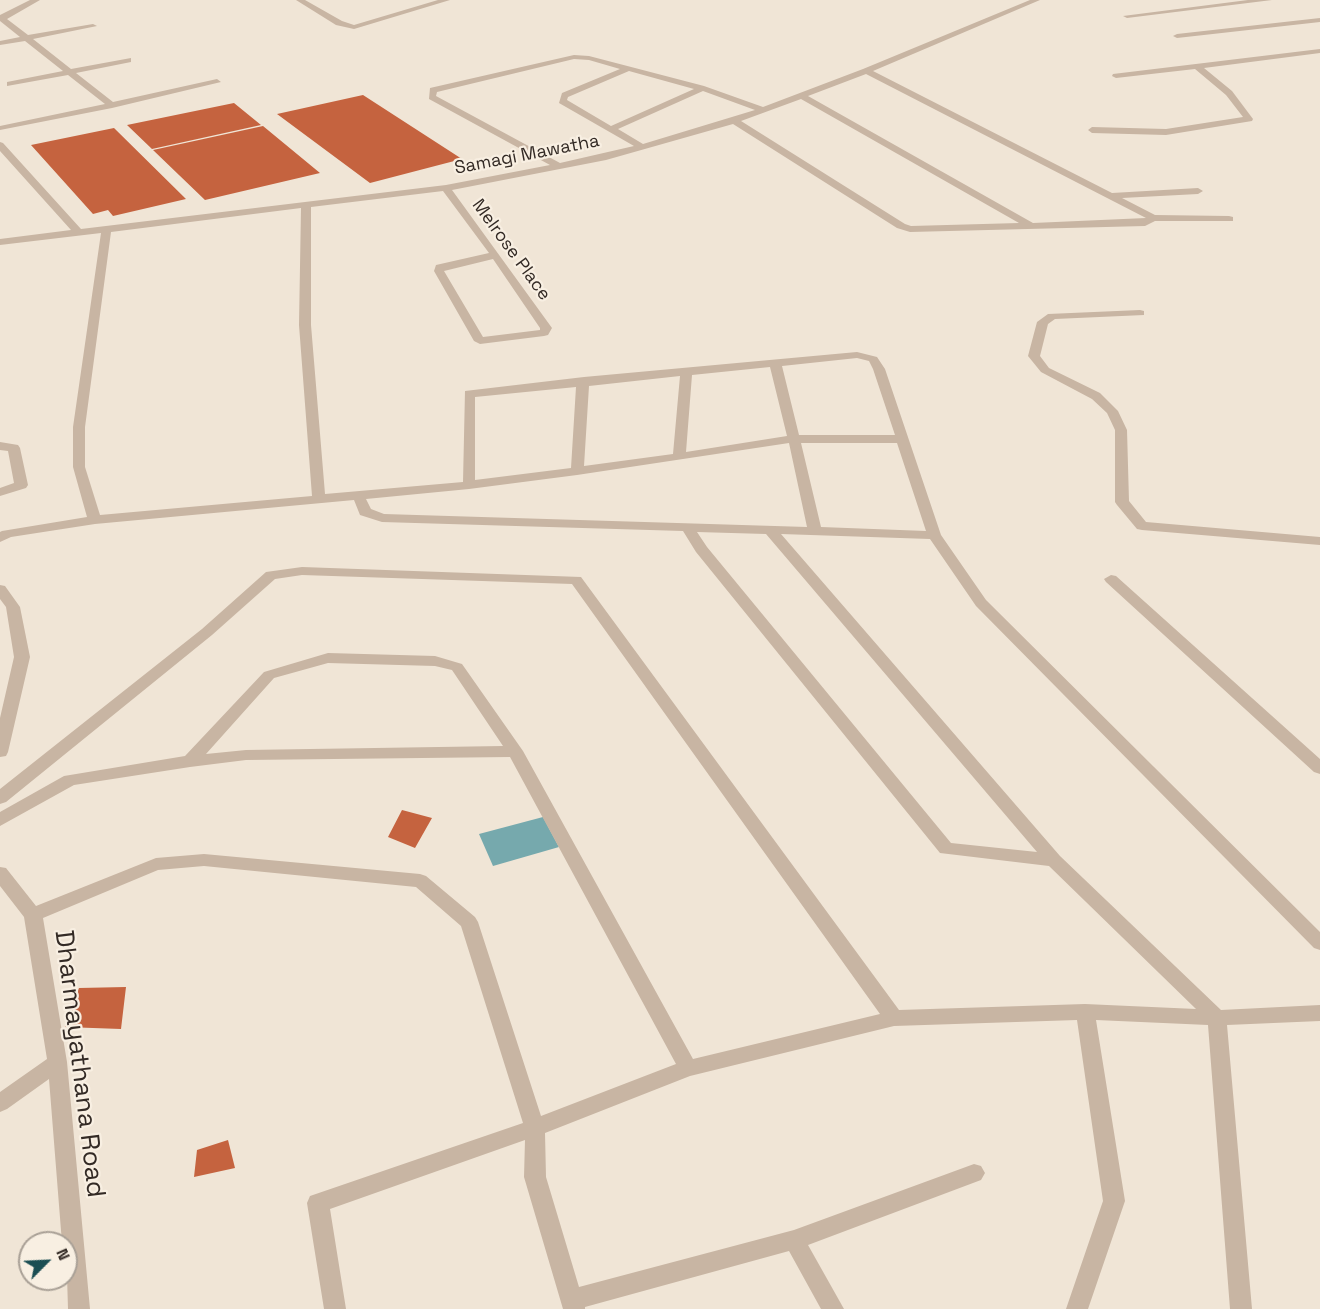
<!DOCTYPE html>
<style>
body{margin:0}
#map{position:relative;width:1320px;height:1309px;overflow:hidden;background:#f0e5d6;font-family:"Space Grotesk",sans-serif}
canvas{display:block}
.north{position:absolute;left:18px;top:1231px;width:60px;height:60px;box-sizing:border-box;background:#f8efe2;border:2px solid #a9a096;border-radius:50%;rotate:66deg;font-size:16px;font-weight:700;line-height:24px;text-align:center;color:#332a25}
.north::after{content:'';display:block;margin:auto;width:21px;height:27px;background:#1b4e53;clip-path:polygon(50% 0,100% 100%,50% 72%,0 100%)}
</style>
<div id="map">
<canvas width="1320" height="1309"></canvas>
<div class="north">N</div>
</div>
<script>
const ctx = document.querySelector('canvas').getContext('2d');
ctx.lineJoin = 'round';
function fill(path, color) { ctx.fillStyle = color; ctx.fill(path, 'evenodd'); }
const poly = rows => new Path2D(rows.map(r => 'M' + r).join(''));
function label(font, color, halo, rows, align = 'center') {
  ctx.font = font + ' "Space Grotesk",sans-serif'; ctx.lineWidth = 4.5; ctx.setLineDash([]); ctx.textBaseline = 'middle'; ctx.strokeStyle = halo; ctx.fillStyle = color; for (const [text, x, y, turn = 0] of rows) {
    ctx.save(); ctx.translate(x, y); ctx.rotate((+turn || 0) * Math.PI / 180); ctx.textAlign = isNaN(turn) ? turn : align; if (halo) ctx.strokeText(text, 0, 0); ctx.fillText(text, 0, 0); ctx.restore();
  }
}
const water = poly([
 [543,817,559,847,493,866,479,834]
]);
const building = poly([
 [363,95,462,159,370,183,277,114],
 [234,103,261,125,152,149,127,125],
 [263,126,320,173,205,200,153,150],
 [114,128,186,199,113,216,108,210,93,214,31,145],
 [402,810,432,818,415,848,388,837],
 [126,987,121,1029,65,1027,79,988],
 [228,1140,235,1168,194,1177,197,1150]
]);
const minor = poly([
 [30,0,40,0,7,19,28,35,93,24,97,26,33,39,71,69,131,58,131,62,76,73,113,102,217,79,221,82,112,108,0,130,0,126,105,104,68,75,7,86,7,82,63,71,25,41,0,45,0,41,20,37,0,21,0,15,30,0],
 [296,0,305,0,342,21,354,25,438,0,450,0,354,29,336,25,296,0],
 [1030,0,1040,0,873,71,1112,193,1198,188,1203,191,1198,194,1122,198,1155,215,1229,216,1233,217,1233,221,1155,221,1145,226,910,232,897,228,733,124,606,160,452,190,552,328,548,335,544,336,480,344,474,341,434,271,436,265,489,253,443,191,311,207,311,325,325,494,463,482,465,391,584,377,857,352,877,357,885,369,941,535,986,600,1320,932,1320,950,1314,948,976,606,930,539,781,534,1060,856,1221,1010,1320,1005,1320,1021,1227,1025,1252,1309,1230,1309,1208,1025,1096,1020,1125,1201,1088,1309,1066,1309,1103,1201,1077,1020,894,1026,690,1076,545,1133,546,1177,579,1287,794,1230,974,1164,981,1166,985,1173,981,1180,808,1245,844,1309,821,1309,789,1251,585,1307,585,1309,563,1309,524,1177,525,1140,330,1209,346,1309,324,1309,307,1203,310,1196,523,1123,461,926,416,887,204,866,158,870,43,918,67,1062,90,1309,68,1309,66,1243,62,1243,49,1079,7,1109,0,1112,0,1092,47,1059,24,917,0,886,0,867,6,868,36,906,156,858,204,854,420,874,426,876,475,917,478,922,541,1116,676,1064,510,757,246,760,190,767,74,785,0,826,0,812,64,776,185,756,264,672,328,653,435,656,462,664,523,751,693,1059,880,1014,572,584,302,575,275,579,212,635,6,802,0,804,0,789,202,629,266,572,302,567,581,577,899,1010,1085,1004,1196,1009,1049,866,940,853,696,552,683,531,382,522,360,515,354,500,95,524,11,537,0,542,0,532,2,531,87,517,73,467,73,427,101,233,0,245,0,239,71,230,0,151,0,142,3,143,81,229,446,185,550,165,429,99,430,88,574,55,589,56,704,86,763,107,863,69,1030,0],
 [574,59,589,60,620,69,562,93,559,103,634,146,560,163,436,96,437,92,574,59],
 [629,71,694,89,611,126,567,100,568,97,629,71],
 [866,74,1146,218,1033,223,808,96,866,74],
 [703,91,755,110,643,144,618,129,703,91],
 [801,99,1019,223,911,226,905,224,741,121,801,99],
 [301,208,299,325,312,496,100,515,85,467,85,427,111,232,301,208],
 [493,259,540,328,540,330,483,337,444,271,493,259],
 [857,358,869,361,873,369,895,435,799,435,782,366,857,358],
 [770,367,787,436,686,452,692,375,770,367],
 [680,376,673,454,584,466,589,386,680,376],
 [576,387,571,468,475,480,475,397,576,387],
 [789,443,807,527,384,514,371,509,366,499,469,489,577,475,789,443],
 [801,443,897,443,926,531,821,527,801,443],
 [697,532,766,534,1037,852,951,843,707,547,697,532],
 [328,663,435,666,452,670,503,746,246,750,206,754,274,678,328,663],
 [1248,0,1272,0,1127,18,1123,16,1248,0],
 [1320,18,1320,22,1177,38,1173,36,1177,34,1320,18],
 [1320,49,1320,53,1204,68,1232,91,1253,119,1252,121,1166,135,1092,133,1088,130,1092,127,1166,129,1243,117,1226,95,1195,69,1116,78,1112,76,1113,74,1320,49],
 [1140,310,1144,311,1144,315,1055,319,1048,324,1040,356,1049,368,1100,393,1118,411,1127,430,1129,501,1146,522,1320,537,1320,545,1142,530,1137,529,1117,505,1115,502,1115,430,1107,413,1092,399,1041,372,1028,356,1037,322,1048,314,1140,310],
 [0,442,18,445,20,448,28,485,26,488,0,496,0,488,14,483,8,451,0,450,0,442],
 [1111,575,1116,576,1320,759,1320,774,1314,772,1106,582,1104,579,1111,575],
 [0,585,5,586,20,607,30,657,8,752,6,756,0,757,0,718,14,657,6,607,0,599,0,585]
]);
const farStreetnames = [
 ["Samagi Mawatha",527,155,-11],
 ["Melrose Place",511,250,54]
];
const nearStreetnames = [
 ["Dharmayathana Road",79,1064,83]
];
fill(water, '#76a9ad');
fill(building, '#c5633f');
fill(minor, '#c8b5a3');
label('18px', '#332a25', '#f8efe2', farStreetnames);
label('26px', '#332a25', '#f8efe2', nearStreetnames);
</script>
